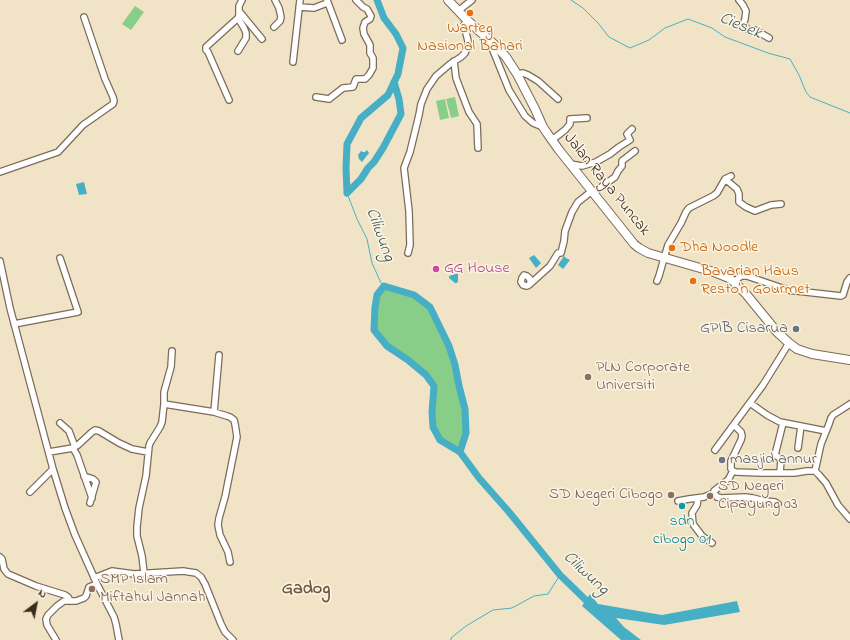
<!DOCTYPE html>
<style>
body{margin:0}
#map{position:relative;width:850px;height:640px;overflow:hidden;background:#f1e4c6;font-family:"Indie Flower",sans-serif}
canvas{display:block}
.north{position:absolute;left:16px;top:584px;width:40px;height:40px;-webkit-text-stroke:3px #fcf5e5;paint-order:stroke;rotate:32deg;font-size:11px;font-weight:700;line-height:16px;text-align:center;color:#3b2a1e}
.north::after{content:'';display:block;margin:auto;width:14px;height:18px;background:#3b2a1e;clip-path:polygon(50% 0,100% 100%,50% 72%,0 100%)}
</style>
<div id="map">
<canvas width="850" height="640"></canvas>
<div class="north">N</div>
</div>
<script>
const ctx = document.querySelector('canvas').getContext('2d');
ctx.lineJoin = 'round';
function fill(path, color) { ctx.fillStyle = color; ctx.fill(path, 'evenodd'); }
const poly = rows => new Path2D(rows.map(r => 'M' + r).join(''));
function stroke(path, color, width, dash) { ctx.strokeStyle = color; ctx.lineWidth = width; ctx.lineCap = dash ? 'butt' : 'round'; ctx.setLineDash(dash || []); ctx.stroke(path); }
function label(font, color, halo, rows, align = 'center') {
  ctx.font = font + ' "Indie Flower",sans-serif'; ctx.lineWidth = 3; ctx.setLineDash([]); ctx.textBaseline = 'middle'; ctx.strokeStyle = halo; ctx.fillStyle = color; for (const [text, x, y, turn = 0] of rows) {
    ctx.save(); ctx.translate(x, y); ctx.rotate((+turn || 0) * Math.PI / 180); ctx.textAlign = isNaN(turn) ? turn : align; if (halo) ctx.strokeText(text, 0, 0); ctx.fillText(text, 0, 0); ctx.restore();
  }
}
const green = poly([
 [135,6,144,12,131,30,122,24],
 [455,97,459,116,451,118,446,99],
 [445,99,449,118,440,120,436,101],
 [384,286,414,295,430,307,449,346,455,365,459,386,465,409,466,433,460,452,440,440,433,427,432,412,434,386,426,375,408,360,387,346,374,330,375,307,377,295]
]);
const water = poly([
 [367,150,369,153,362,162,359,159,358,155,361,151,363,152,365,152],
 [84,182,87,194,79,195,76,184],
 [534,255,541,263,536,268,529,258],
 [564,256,566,258,570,260,563,269,558,265],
 [458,273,458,281,457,283,455,283,449,278,449,276],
 [590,594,598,604,662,615,737,601,740,612,664,625,616,618,624,627,641,640,621,640,582,606]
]);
const stream = poly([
 [571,0,583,8,598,23,609,37,630,48,649,40,665,28,688,19,712,28,725,37,768,53,790,59,799,75,806,92,810,97,850,113],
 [347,193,357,219,367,239,372,263,381,283,384,286],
 [451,640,451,638,466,626,493,610,512,608,534,596,548,594,560,575]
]);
const river = poly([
 [347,193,346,168,347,144,361,118,388,95,398,74,403,48,396,34,384,18,377,0],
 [347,193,361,179,368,168,374,162,383,148,401,114,399,99,394,82],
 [460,452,466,433,465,409,459,386,455,365,449,346,430,307,414,295,384,286,377,295,375,307,374,330,387,346,408,360,426,375,434,386,432,412,433,427,440,440,460,452,479,478,509,512,560,575,593,607]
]);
const minor = poly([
 [327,0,342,40],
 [739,0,743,5,746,11,745,19,743,25,751,32,755,30,769,38],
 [299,7,314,8,327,3],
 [239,11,262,39],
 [458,11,472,0],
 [274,27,280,21,281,17,279,8,275,0],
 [492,48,509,90,525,116,533,123,543,127],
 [238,51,246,38,246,33,244,28,238,18],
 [454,61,456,78,459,86,469,112,477,124,478,148],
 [293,62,300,0],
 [517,74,523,73,528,75,538,81,558,99],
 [316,97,329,99,343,88,353,87,356,79,365,79,369,75,373,68,373,58,370,53,370,45,364,34,363,28,365,22,370,19,371,16,367,9,363,7,356,0],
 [229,100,208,52,206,50,206,47,238,18,239,15,239,6,242,0],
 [552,140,565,130,570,124,570,119,587,118],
 [570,164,582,166,596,162,610,154,619,147,630,140,627,134,632,129],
 [0,172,58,152,83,125,113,104,114,101,113,97,105,79,84,17],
 [725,179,737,189,739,194,739,202,746,207,755,211,771,205,781,204],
 [593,193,615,177,618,171,622,166,622,161,635,151],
 [408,253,410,245,409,211,404,168,410,152,419,115,421,104,427,89,436,76,450,64,461,57,465,53,468,45,468,41,464,25,467,20],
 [664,258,668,245,681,223,686,212,689,208,713,196,717,193,725,179,731,176],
 [0,261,10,308,53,469,65,508,75,535,97,584,114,617,116,624,119,640],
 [657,281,659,276,661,269,664,258],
 [734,282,741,276,747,276,788,290,841,296,843,295,847,282,850,278],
 [530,284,530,279,527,276,524,275,522,278,521,282,523,285,527,286,529,285,550,266,558,253,561,253,564,241,565,231,572,212,578,202,592,191],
 [14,324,78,312,60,258],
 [750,403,767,415,780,422,826,431],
 [164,404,214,412,227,416,230,417,234,420,235,424,237,437,225,497,219,518,218,525,220,535,228,552,230,562],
 [214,412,219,355],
 [60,423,69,431,75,447],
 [734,425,741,432,742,436,741,440,731,461,731,469,733,471,736,472,762,473,794,473,807,471,815,471,819,475,826,483,838,505,850,519],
 [73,448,78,445,92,432,95,430,99,431,119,443,132,449,148,452],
 [798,448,801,426],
 [715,450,763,385,789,343],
 [49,452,73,448,77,455,92,498],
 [733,471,728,480,714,491,714,493,717,497,721,498,745,497,753,498,764,501,775,502,778,504],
 [815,471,821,444,829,424,831,418,833,415,850,404],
 [780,473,781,459,775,455,783,423],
 [84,476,93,479,96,482,90,503],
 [30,492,53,469],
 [698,498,697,505,692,513,693,524,702,536,712,543],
 [678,501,689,499,704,497,714,493],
 [0,557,2,559,4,569,8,574,36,586,65,595,68,597,70,601],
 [144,573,142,556,137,536,137,527,139,508,146,476,149,446,150,443,160,427,162,422,164,404,164,392,171,367,172,351],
 [94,578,112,571,134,574,183,571,196,573,201,577,205,584,221,624,225,632,233,640],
 [56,640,47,625,46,619,48,615,57,606,64,601,76,601,84,598,86,596,89,587,97,584]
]);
const highway = poly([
 [448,0,467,20,496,46,506,57,517,74,535,109,543,127,547,133,559,150,634,244,639,248,648,253,714,272,729,278,734,282,746,294,777,332,789,343,797,349,812,354,850,360]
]);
const markers = [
 [470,13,4,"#e8710a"],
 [672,248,4,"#e8710a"],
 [436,269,4,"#d1479c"],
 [693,281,4,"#e8710a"],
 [796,329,4,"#6b7280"],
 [588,377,4,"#8d6e63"],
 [722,460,4,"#6b7280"],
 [671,495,4,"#8d6e63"],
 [710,496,4,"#8d6e63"],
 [682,506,4,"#0f9aa8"],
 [92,589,4,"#8d6e63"]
];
const foodNames = [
 ["Warteg",470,29,"center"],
 ["Nasional Bahari",470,47,"center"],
 ["Dha Noodle",680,248],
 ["Bavarian Haus",701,272],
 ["Resto'n Gourmet",701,290]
];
const streetNames = [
 ["Jalan Raya Puncak",606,185,51]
];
const hotelNames = [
 ["GG House",444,269]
];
const worshipNames = [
 ["GPIB Cisarua",788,329],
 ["masjid annur",730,460,"left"]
];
const educationNames = [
 ["PLN Corporate",596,368],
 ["Universiti",596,386],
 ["SD Negeri",718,487],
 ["Cipayung 03",718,505],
 ["SD Negeri Cibogo",663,495,"right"],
 ["SMP Islam",100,580],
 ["Miftahul Jannah",100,598]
];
const cultureNames = [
 ["sdn",682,522],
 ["cibogo 01",682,540]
];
const waterNames = [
 ["Ciesek",740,27,23],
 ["Ciliwung",379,235,70],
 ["Ciliwung",585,574,43]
];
const quarterNames = [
 ["Gadog",306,590]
];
fill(green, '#88ce89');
fill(water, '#47afc5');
stroke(stream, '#47afc5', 1);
stroke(river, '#47afc5', 7);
stroke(minor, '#7b6b59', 8);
stroke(highway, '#7b6b59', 10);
stroke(minor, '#fff', 5.5);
stroke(highway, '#fff', 8);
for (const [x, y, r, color] of markers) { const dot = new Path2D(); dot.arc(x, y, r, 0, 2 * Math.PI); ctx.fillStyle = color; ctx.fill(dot); stroke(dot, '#fcf5e5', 1.5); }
label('16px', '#c56008', '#fcf5e5', foodNames, 'left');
label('16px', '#3b2a1e', '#fcf5e5', streetNames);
label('16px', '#b23c85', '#fcf5e5', hotelNames, 'left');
label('16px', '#5b616d', '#fcf5e5', worshipNames, 'right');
label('16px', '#785e54', '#fcf5e5', educationNames, 'left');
label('16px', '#0d838f', '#fcf5e5', cultureNames);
label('italic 17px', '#3f5958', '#fcf5e5', waterNames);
label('bold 18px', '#74583f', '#fcf5e5', quarterNames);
</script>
